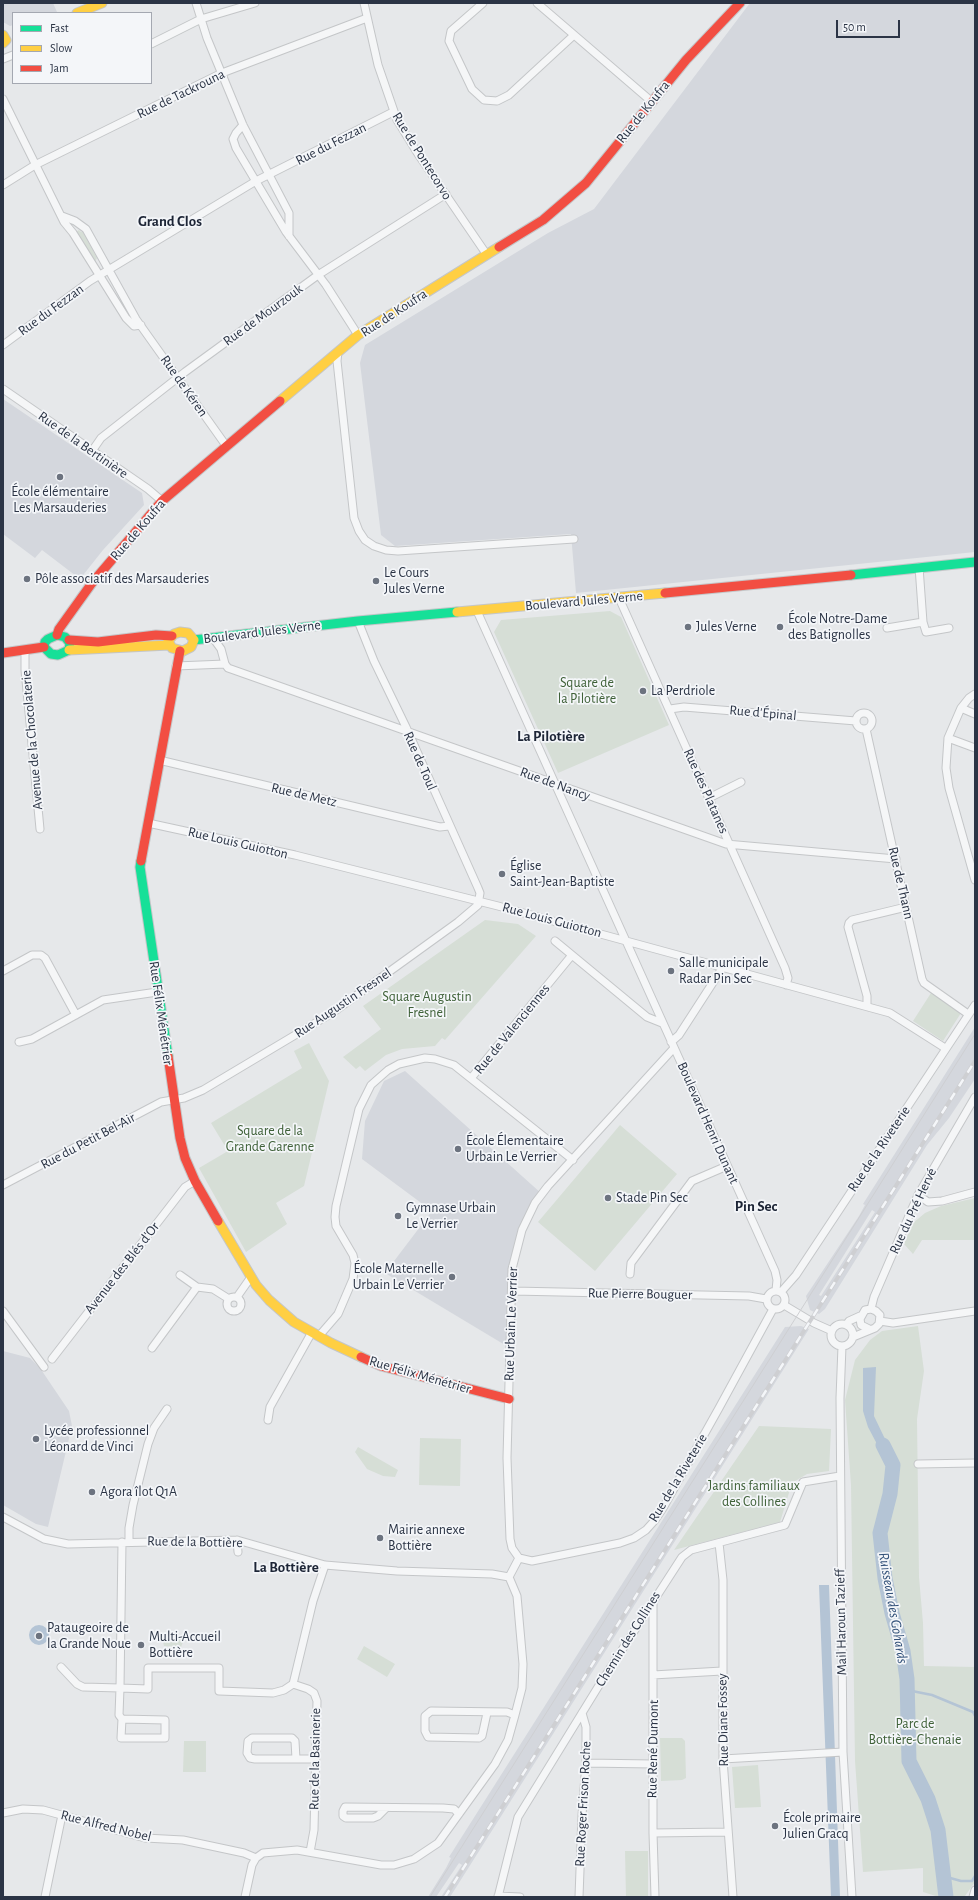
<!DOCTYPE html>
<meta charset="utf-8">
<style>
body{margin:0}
#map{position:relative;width:978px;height:1900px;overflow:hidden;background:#e6e8ea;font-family:"Alegreya Sans",sans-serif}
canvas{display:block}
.frame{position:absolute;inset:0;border:4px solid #2b3445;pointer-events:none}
.legend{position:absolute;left:12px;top:12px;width:140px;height:72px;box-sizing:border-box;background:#f4f6f9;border:1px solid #a4a8b1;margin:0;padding:5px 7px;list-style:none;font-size:12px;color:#2b3445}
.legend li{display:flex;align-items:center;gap:8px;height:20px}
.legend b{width:20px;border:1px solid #a4a8b1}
.scale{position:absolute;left:836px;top:20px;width:64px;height:18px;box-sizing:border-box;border:2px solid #2b3445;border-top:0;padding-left:5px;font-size:12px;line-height:14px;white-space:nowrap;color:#2b3445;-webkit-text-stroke:3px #f4f6f9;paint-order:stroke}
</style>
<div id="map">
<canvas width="978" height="1900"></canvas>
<div class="frame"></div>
<ul class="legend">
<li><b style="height:5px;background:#16e098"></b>Fast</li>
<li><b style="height:5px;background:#ffcf43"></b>Slow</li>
<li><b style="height:5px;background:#f24e42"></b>Jam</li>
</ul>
<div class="scale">50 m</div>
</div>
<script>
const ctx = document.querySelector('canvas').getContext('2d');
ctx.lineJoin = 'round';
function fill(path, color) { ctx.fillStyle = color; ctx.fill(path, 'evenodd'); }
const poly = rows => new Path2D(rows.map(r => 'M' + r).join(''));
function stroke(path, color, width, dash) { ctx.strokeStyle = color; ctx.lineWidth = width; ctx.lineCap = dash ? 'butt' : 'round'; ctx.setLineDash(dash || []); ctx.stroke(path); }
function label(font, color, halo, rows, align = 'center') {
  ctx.font = font + ' "Alegreya Sans",sans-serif'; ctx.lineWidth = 3.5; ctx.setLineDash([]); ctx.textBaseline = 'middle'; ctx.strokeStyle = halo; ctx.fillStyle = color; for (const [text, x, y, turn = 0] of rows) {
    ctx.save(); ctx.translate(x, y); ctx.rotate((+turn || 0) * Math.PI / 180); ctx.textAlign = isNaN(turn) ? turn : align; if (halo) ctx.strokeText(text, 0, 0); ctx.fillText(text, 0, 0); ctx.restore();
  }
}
const built = poly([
 [3,3,53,3,57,12,13,13,13,25,10,26,3,22],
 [750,3,975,3,975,552,576,593,571,534,395,546,381,535,360,363,365,345,548,233,594,209],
 [3,399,142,493,144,505,103,550,80,579,42,550,35,558,3,534],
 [975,1027,975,1079,949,1118,927,1145,825,1309,819,1314,812,1311,810,1310,806,1296,859,1216,865,1205,863,1204],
 [872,1210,875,1212,821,1296,819,1295],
 [405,1071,542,1194,518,1243,510,1348,385,1273,432,1211,362,1159,365,1121,384,1081],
 [801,1326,809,1329,450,1897,441,1897,462,1865,459,1863,436,1897,428,1897,446,1868,451,1858,449,1857,785,1327],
 [3,1351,30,1358,40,1368,69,1411,72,1426,48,1527,36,1524,3,1505]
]);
const green = poly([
 [79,230,81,232,83,232,97,258,95,262,76,232],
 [610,611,621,617,669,725,558,773,494,632,501,620],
 [485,920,518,924,536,936,445,1040,442,1038,435,1046,402,1049,386,1055,365,1071,360,1066,356,1069,343,1057,381,1029,363,1006],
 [931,993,961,1013,943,1041,913,1021],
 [309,1043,329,1081,304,1186,276,1203,287,1224,246,1252,199,1168,228,1151,211,1123,302,1068,294,1051],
 [620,1125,677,1174,595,1271,538,1222],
 [975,1198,975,1240,922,1240,913,1254,904,1244,913,1223,925,1213,941,1206],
 [918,1326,924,1371,917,1419,919,1577,923,1623,924,1666,975,1667,975,1882,965,1896,939,1897,923,1892,923,1868,863,1872,855,1761,851,1485,845,1400,855,1360,870,1340,882,1331],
 [759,1426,831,1429,829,1471,807,1474,792,1483,780,1522,674,1550],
 [420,1438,461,1439,460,1486,419,1485],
 [358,1447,398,1470,395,1477,383,1476,367,1469,355,1452],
 [181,1635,183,1642,181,1647,164,1646,162,1638,173,1638],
 [364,1646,395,1664,387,1677,357,1659],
 [660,1738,682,1738,685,1741,686,1778,682,1780,661,1781],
 [184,1741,206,1741,206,1772,183,1772],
 [758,1765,761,1807,735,1808,732,1767],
 [625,1851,648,1851,648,1897,626,1897]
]);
const water = poly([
 [876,1367,874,1416,896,1462,887,1463,868,1427,863,1411,863,1368],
 [819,1585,829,1585,840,1897,831,1897],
 '29 1635a10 10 0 1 1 20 0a10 10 0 1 1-20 0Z'
]);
const stream = poly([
 [907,1690,932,1695,973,1712,975,1716],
 [943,1876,961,1881,972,1881,975,1876]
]);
const river = poly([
 [883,1445,893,1465,890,1494,880,1533,885,1578,892,1613,903,1651,907,1679,909,1761,928,1799,938,1830,946,1897]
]);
const street = poly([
 [196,3,207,38,243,125,289,213,289,236],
 [364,3,378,65,397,120,418,154,487,255],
 [483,3,451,31,449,41,472,89,484,100,497,101,509,95,574,35],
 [537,3,651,101],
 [151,44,201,19,255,3],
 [3,59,13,55],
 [3,99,64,222,73,233,126,318,134,326,141,325],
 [243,125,236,133,233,139,236,148,286,232,326,285,358,335],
 [3,185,35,165,222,73,367,18],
 [62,216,75,221,86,229,136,319,227,447],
 [3,345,90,281,256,181,393,112],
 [338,352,337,361,354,518,359,531,365,540,374,546,386,550,398,551,574,539],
 [3,389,148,489,162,501],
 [92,451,101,438,185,372,318,275,446,194],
 [919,567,923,622,926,632,949,628],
 [619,598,785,968,788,978,786,985],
 [477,611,775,1271,777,1280,776,1290],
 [887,628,923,622],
 [213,638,221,649,225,664,228,668,726,844,896,859],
 [25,651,25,670,40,829],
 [176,666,225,664],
 [975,694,969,698,961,708,948,738,946,768,949,788,975,880],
 [961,708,975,714],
 [670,709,684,707,856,721],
 '856 721a8 8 0 1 1 16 0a8 8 0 1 1-16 0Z',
 [866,729,922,979,924,983,968,1014],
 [948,738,975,748],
 [159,760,440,827,449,826],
 [709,798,741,782],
 [148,823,295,855,498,906,890,1013,945,1048],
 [555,941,647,1017,662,1023],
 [3,971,32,955,41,955,45,958,76,1015],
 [867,1006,867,996,848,927,849,923,852,920,906,907],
 [19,1042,32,1039,103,1000,157,992],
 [671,1042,679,1035,723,967],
 [472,1077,572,955],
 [3,1185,161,1102,184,1098,203,1090,332,1013,458,922,478,905,480,893,478,888,406,727,374,661,358,621],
 [918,1195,928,1202,942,1201,975,1192],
 [630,1274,631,1263,692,1181,727,1166],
 [180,1275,197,1287],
 '767 1300a9 9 0 1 1 18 0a9 9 0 1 1-18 0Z',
 [513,1291,749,1296,766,1299],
 [781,1292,796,1275,975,1005],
 '227 1304a7 7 0 1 1 14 0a7 7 0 1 1-14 0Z',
 [237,1297,251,1277],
 [784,1305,814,1323,832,1331],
 [871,1309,874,1297,918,1195,975,1097],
 [3,1311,44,1367],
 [880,1321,893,1323,975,1311],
 '831 1335a11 11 0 1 1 22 0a11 11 0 1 1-22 0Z',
 [846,1325,849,1321,860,1316],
 [319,1336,338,1314,353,1279,355,1263,353,1255,336,1226,335,1217,336,1206,359,1109,371,1085,388,1070,399,1064,425,1058,435,1059,454,1065,573,1160],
 [853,1337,875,1328,879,1324,880,1315,876,1311,871,1309,865,1310,860,1319,861,1325,869,1329],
 [842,1346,840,1398,843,1752,852,1897],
 [152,1348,197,1287,213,1289,229,1299],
 [52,1359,185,1187,195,1181],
 [268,1420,270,1407,312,1332],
 [918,1464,975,1463],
 [3,1517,44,1539,68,1544,237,1540,325,1565,397,1571,492,1574,509,1577],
 [237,1540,238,1552],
 [122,1542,120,1688,148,1689,148,1668,219,1668,219,1691,273,1693,284,1690,293,1684],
 [129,1542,129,1528,133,1505,148,1444,154,1428,167,1409],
 [719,1543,723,1580,723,1759,733,1897],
 [519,1558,512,1548,510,1539,507,1458,512,1269,522,1230,535,1203,548,1186,674,1048],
 [519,1558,532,1561,620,1543,634,1538,646,1530,655,1520,663,1508,719,1408,773,1309],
 [509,1577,519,1558],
 [653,1601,653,1833,655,1897],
 [61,1667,77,1684,83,1687,120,1688,119,1715,122,1719,121,1738,165,1738,165,1720,122,1719],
 [653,1675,722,1671],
 [487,1713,482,1736,479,1738,428,1737,425,1731,425,1716,431,1711,507,1712,515,1715],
 [296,1759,295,1741,292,1738,252,1738,248,1741,247,1753,250,1758,255,1759,315,1759],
 [723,1759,843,1752],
 [586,1763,653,1764],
 [386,1808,378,1816,373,1818,346,1818,343,1816,343,1811,345,1807,443,1808,454,1809,459,1814],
 [3,1813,23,1809,43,1810,145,1838,183,1840,244,1853,256,1858],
 [653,1833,727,1832],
 [310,1852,314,1830,317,1701,314,1693,308,1689,293,1684,313,1601,325,1565],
 [498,1896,520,1897],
 [45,1897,62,1815],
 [245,1897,252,1865,256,1858,263,1853,297,1850,381,1865,394,1865,414,1859,438,1843,495,1764,508,1740,515,1715,522,1688,523,1664,517,1596,509,1577],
 [498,1897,518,1817,598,1687,682,1557,691,1550,785,1525,803,1482,840,1476],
 [579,1897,582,1815,586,1763,586,1727,582,1713],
 [973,1897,975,1890]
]);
const fast = poly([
 [851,575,975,562],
 [57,635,65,637,70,643,69,650,58,655,51,654,44,647,45,642,48,639,57,635],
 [194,640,358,621,457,612],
 [141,861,140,867,168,1056]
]);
const slow = poly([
 [77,13,102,3],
 [3,35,6,40,3,43],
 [280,401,358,335,499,247],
 [457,612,665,593],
 [180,632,188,633,194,640,191,647,183,651,172,648,168,641,174,634,180,632],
 [69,650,169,645],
 [218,1221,256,1285,269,1300,294,1322,331,1343,361,1357]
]);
const jam = poly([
 [499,247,543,220,586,183,686,60,740,3],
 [665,593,851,575],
 [57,635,59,629,92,583,162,501,280,401],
 [69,640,98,642,156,635,172,636],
 [3,653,44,647],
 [141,861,180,651],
 [168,1056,180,1138,185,1158,195,1181,218,1221],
 [361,1357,381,1366,509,1399]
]);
const tram = poly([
 [430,1897,975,1034]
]);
const rail = poly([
 [445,1897,975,1061]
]);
const markers = [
 [60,477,4,"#6c737f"],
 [27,579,4,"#6c737f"],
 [376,581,4,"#6c737f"],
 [688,627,4,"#6c737f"],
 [780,627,4,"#6c737f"],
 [643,691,4,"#6c737f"],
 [502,874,4,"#6c737f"],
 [671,971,4,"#6c737f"],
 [458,1149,4,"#6c737f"],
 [608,1198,4,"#6c737f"],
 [398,1216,4,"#6c737f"],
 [452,1277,4,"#6c737f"],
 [36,1439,4,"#6c737f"],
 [92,1492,4,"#6c737f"],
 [380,1538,4,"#6c737f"],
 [39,1636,4,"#6c737f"],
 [141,1645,4,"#6c737f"],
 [775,1826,4,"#6c737f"]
];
const streetNames = [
 ["Rue de Tackrouna",181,94,-26],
 ["Rue de Koufra",643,112,-51],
 ["Rue du Fezzan",331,144,-27],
 ["Rue de Pontecorvo",422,156,58],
 ["Rue du Fezzan",51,310,-36],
 ["Rue de Koufra",394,313,-33],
 ["Rue de Mourzouk",263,315,-36],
 ["Rue de Kéren",184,386,55],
 ["Rue de la Bertinière",83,445,35],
 ["Rue de Koufra",138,530,-49],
 ["Boulevard Jules Verne",584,601,-5],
 ["Boulevard Jules Verne",262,632,-7],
 ["Rue d'Épinal",763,713,5],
 ["Avenue de la Chocolaterie",32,740,-95],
 ["Rue de Toul",420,761,66],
 ["Rue de Nancy",555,784,20],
 ["Rue des Platanes",706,791,66],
 ["Rue de Metz",304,795,13],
 ["Rue Louis Guiotton",238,843,13],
 ["Rue de Thann",901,883,77],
 ["Rue Louis Guiotton",552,920,15],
 ["Rue Augustin Fresnel",343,1003,-34],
 ["Rue Félix Ménétrier",161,1013,82],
 ["Rue de Valenciennes",512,1029,-51],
 ["Boulevard Henri Dunant",708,1123,66],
 ["Rue du Petit Bel-Air",88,1141,-28],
 ["Rue de la Riveterie",879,1149,-56],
 ["Rue du Pré Hervé",913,1211,-65],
 ["Avenue des Blés d'Or",122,1268,-52],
 ["Rue Pierre Bouguer",640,1294,1],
 ["Rue Urbain Le Verrier",511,1324,-88],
 ["Rue Félix Ménétrier",420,1375,16],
 ["Rue de la Riveterie",678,1478,-59],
 ["Rue de la Bottière",195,1542,1],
 ["Mail Haroun Tazieff",841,1622,-91],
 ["Chemin des Collines",628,1639,-58],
 ["Rue Diane Fossey",723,1720,-91],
 ["Rue René Dumont",653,1749,-89],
 ["Rue de la Basinerie",315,1759,-89],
 ["Rue Roger Frison Roche",583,1804,-87],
 ["Rue Alfred Nobel",106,1826,14]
];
const poiNames = [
 ["École élémentaire",60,492,"center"],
 ["Les Marsauderies",60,508,"center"],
 ["Le Cours",384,573],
 ["Jules Verne",384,589],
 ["Pôle associatif des Marsauderies",35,579],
 ["École Notre-Dame",788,619],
 ["des Batignolles",788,635],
 ["Jules Verne",696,627],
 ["La Perdriole",651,691],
 ["Église",510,866],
 ["Saint-Jean-Baptiste",510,882],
 ["Salle municipale",679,963],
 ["Radar Pin Sec",679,979],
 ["École Élementaire",466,1141],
 ["Urbain Le Verrier",466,1157],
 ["Stade Pin Sec",616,1198],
 ["Gymnase Urbain",406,1208],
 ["Le Verrier",406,1224],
 ["École Maternelle",444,1269,"right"],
 ["Urbain Le Verrier",444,1285,"right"],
 ["Lycée professionnel",44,1431],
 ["Léonard de Vinci",44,1447],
 ["Agora îlot Q1A",100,1492],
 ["Mairie annexe",388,1530],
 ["Bottière",388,1546],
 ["Pataugeoire de",47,1628],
 ["la Grande Noue",47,1644],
 ["Multi-Accueil",149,1637],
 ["Bottière",149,1653],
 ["École primaire",783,1818],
 ["Julien Gracq",783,1834]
];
const parkNames = [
 ["Square de",587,683],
 ["la Pilotière",587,699],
 ["Square Augustin",427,997],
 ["Fresnel",427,1013],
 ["Square de la",270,1131],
 ["Grande Garenne",270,1147],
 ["Jardins familiaux",754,1486],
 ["des Collines",754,1502],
 ["Parc de",915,1724],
 ["Bottière-Chenaie",915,1740]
];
const neighbourhoodNames = [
 ["Grand Clos",170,221],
 ["La Pilotière",551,736],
 ["Pin Sec",756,1206],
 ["La Bottière",286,1567]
];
const waterNames = [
 ["Ruisseau des Gohards",893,1608,80]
];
fill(built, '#d4d7dd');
fill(green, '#d6ded6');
fill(water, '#b4c4d5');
stroke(stream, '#b4c4d5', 2.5);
stroke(river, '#b4c4d5', 15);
stroke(street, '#c4c6c8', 9);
stroke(fast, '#c4c6c8', 11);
stroke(slow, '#c4c6c8', 11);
stroke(jam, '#c4c6c8', 11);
stroke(street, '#f5f6f7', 7);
stroke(fast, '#16e098', 9);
stroke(slow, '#ffcf43', 9);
stroke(jam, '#f24e42', 9);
stroke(tram, '#cecfd2', 1);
stroke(rail, '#cecfd2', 4);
stroke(rail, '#f4f6f9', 2.5, [8]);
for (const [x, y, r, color] of markers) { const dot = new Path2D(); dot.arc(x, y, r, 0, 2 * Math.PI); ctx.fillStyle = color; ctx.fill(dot); stroke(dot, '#f4f6f9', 1.5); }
label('14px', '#2b3445', '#f4f6f9', streetNames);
label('14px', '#2b3445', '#f4f6f9', poiNames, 'left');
label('14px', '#3f6138', '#f4f6f9', parkNames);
label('bold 15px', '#1d2536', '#f4f6f9', neighbourhoodNames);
label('italic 15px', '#34527a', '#f4f6f9', waterNames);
</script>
